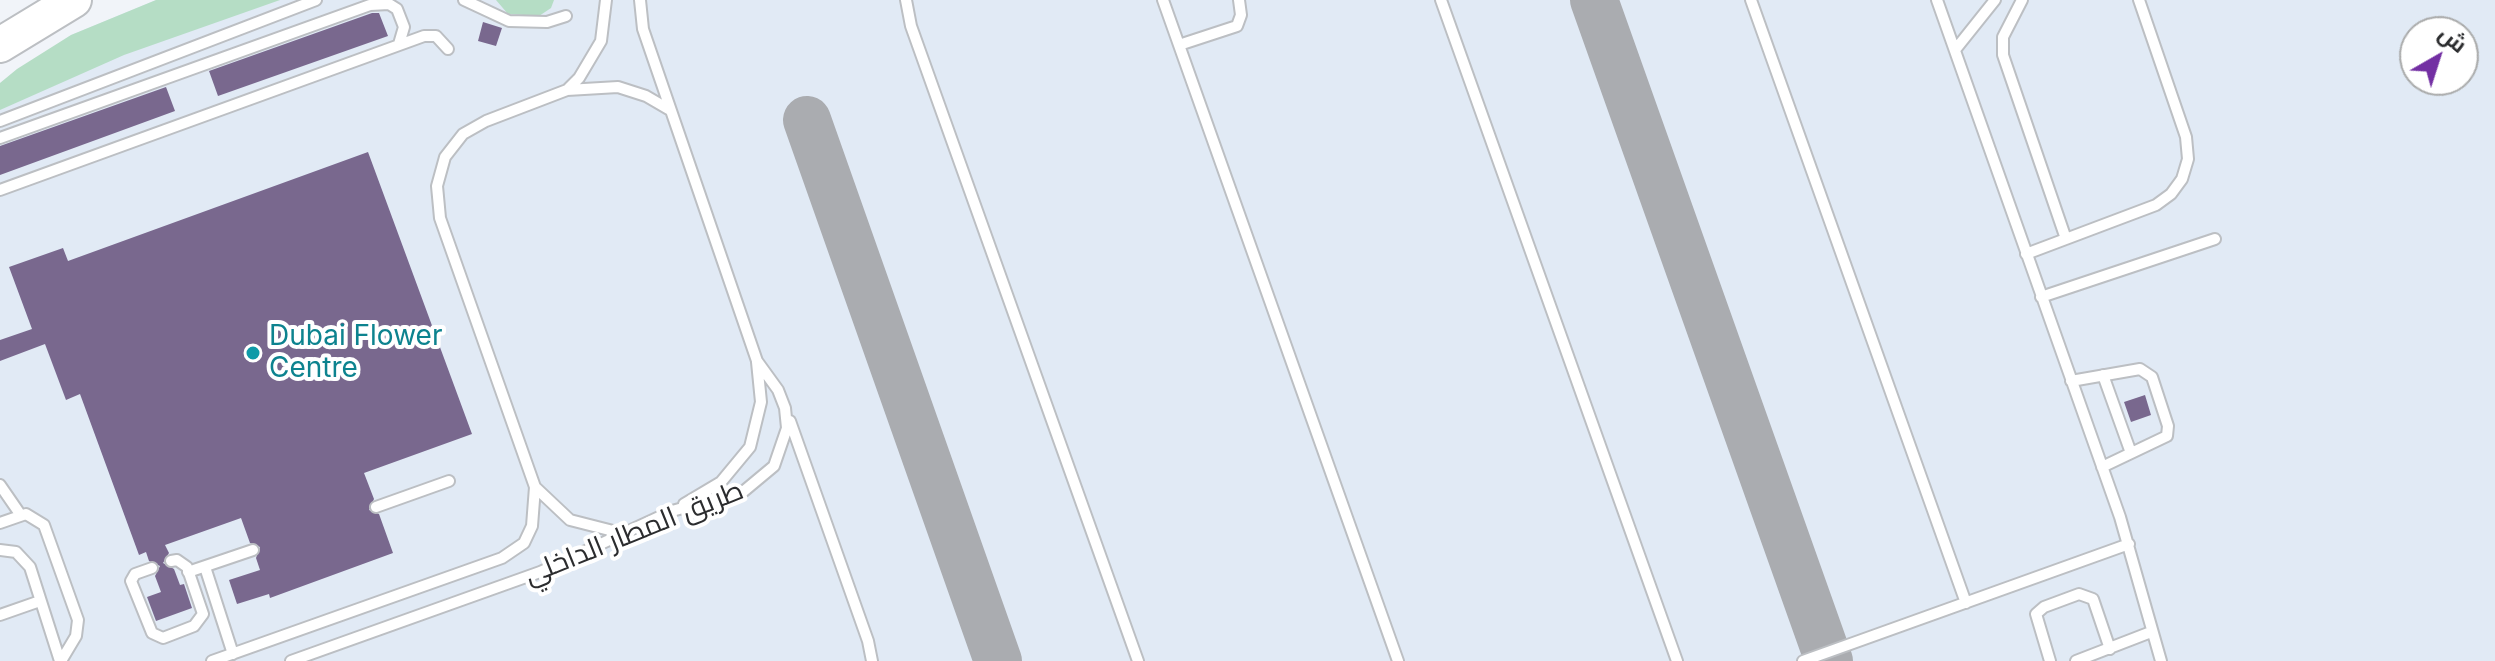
<!DOCTYPE html>
<meta charset="utf-8">
<style>
body{margin:0}
#map{position:relative;width:2495px;height:661px;overflow:hidden;background:#f1f4f9;font-family:Inter,Cairo,sans-serif}
canvas{display:block}
.north{position:absolute;left:2399px;top:16px;width:80px;height:80px;box-sizing:border-box;background:#fff;border:2px solid #aaabab;border-radius:50%;rotate:39deg;font-size:22px;font-weight:700;line-height:32px;text-align:center;color:#2b2c2e}
.north::after{content:'';display:block;margin:auto;width:28px;height:36px;background:#732fa3;clip-path:polygon(50% 0,100% 100%,50% 72%,0 100%)}
</style>
<div id="map">
<canvas width="2495" height="661"></canvas>
<div class="north">ش</div>
</div>
<script>
const ctx = document.querySelector('canvas').getContext('2d');
ctx.lineJoin = 'round';
function fill(path, color) { ctx.fillStyle = color; ctx.fill(path, 'evenodd'); }
const poly = rows => new Path2D(rows.map(r => 'M' + r).join(''));
function stroke(path, color, width, dash) { ctx.strokeStyle = color; ctx.lineWidth = width; ctx.lineCap = dash ? 'butt' : 'round'; ctx.setLineDash(dash || []); ctx.stroke(path); }
function label(font, color, halo, rows, align = 'center') {
  ctx.font = font + ' Inter,Cairo,sans-serif'; ctx.lineWidth = 8; ctx.setLineDash([]); ctx.textBaseline = 'middle'; ctx.strokeStyle = halo; ctx.fillStyle = color; for (const [text, x, y, turn = 0] of rows) {
    ctx.save(); ctx.translate(x, y); ctx.rotate((+turn || 0) * Math.PI / 180); ctx.textAlign = isNaN(turn) ? turn : align; if (halo) ctx.strokeText(text, 0, 0); ctx.fillText(text, 0, 0); ctx.restore();
  }
}
const built = poly([
 [156,0,2495,0,2495,661,0,661,0,83,71,35],
 [2415,32,2463,32,2463,80,2415,80]
]);
const green = poly([
 [156,0,280,0,124,55,0,110,0,83,17,69,71,35],
 [496,0,554,0,551,8,539,16,508,14]
]);
const taxiway = poly([
 [1594,0,1829,661],
 [807,120,998,661]
]);
const building = poly([
 [372,13,379,13,388,36,218,96,209,71],
 [483,22,502,28,496,46,478,41],
 [166,87,175,111,0,175,0,146],
 [368,152,472,434,364,473,374,499,369,510,379,514,393,553,270,598,269,594,237,604,229,580,260,570,256,558,260,547,250,543,241,518,165,545,169,553,163,563,174,569,180,585,184,584,192,608,156,621,147,597,161,592,155,576,160,566,149,561,146,552,139,555,80,394,66,400,45,344,0,361,0,340,32,329,9,267,63,248,68,261],
 [2145,395,2151,415,2131,422,2124,402]
]);
const lane = poly([
 [464,0,509,21,547,22,566,16],
 [906,0,911,26,1138,661],
 [1163,0,1398,661],
 [1441,0,1677,661],
 [1751,0,1966,603],
 [1937,0,2120,517,2161,661],
 [2022,0,2003,37,2003,55,2066,239],
 [1179,45,1237,26,1241,15,1239,0],
 [1955,50,1995,0],
 [567,90,618,87,646,96,670,110],
 [0,121,316,0],
 [0,138,370,5,389,4,397,9,404,27,399,44],
 [0,190,424,36,436,36,448,49],
 [2026,254,2156,205,2171,194,2182,179,2188,159,2186,137,2139,0],
 [2041,297,2215,239],
 [2103,375,2131,453],
 [2071,381,2140,369,2152,377,2168,426,2167,436,2102,467],
 [790,421,868,641,872,661],
 [0,485,20,514],
 [535,487,570,520,625,534],
 [684,504,721,482,750,447,761,402,757,362],
 [376,507,449,481],
 [0,523,26,514,44,525,78,620,76,636,61,661],
 [0,550,16,552,30,567,60,661],
 [205,567,233,654],
 [152,568,135,574,131,581,152,633,163,638,194,626,203,614,187,567,177,560,171,561],
 [188,572,253,550],
 [0,615,40,601],
 [212,661,502,558,524,543,532,526,535,487,440,218,437,186,445,157,463,134,486,121,567,90,579,78,601,41,606,0],
 [291,661,540,572,672,511,744,491,774,466,787,428,785,408,778,390,757,361,643,29,640,0],
 [1803,661,2129,544],
 [2050,661,2036,614,2044,607,2079,594,2093,599,2110,649],
 [2076,661,2151,632]
]);
const primary = poly([
 [0,45,74,0]
]);
const markers = [
 [253,353,8,"#0f9aa8"]
];
const cultureNames = [
 ["Dubai Flower",269,337],
 ["Centre",269,369]
];
const streetNames = [
 ["طريق المطار الداخلي",634,533,-22]
];
fill(built, '#e1eaf5');
fill(green, '#b5ddc5');
stroke(taxiway, '#aaacb0', 48);
fill(building, '#79688e');
stroke(lane, '#bcbfc3', 14);
stroke(primary, '#bcbfc3', 38);
stroke(lane, '#fff', 10);
stroke(primary, '#fff', 34);
for (const [x, y, r, color] of markers) { const dot = new Path2D(); dot.arc(x, y, r, 0, 2 * Math.PI); ctx.fillStyle = color; ctx.fill(dot); stroke(dot, '#fff', 3); }
label('28px', '#0d838f', '#fff', cultureNames, 'left');
label('28px', '#2b2c2e', '#fff', streetNames);
</script>
